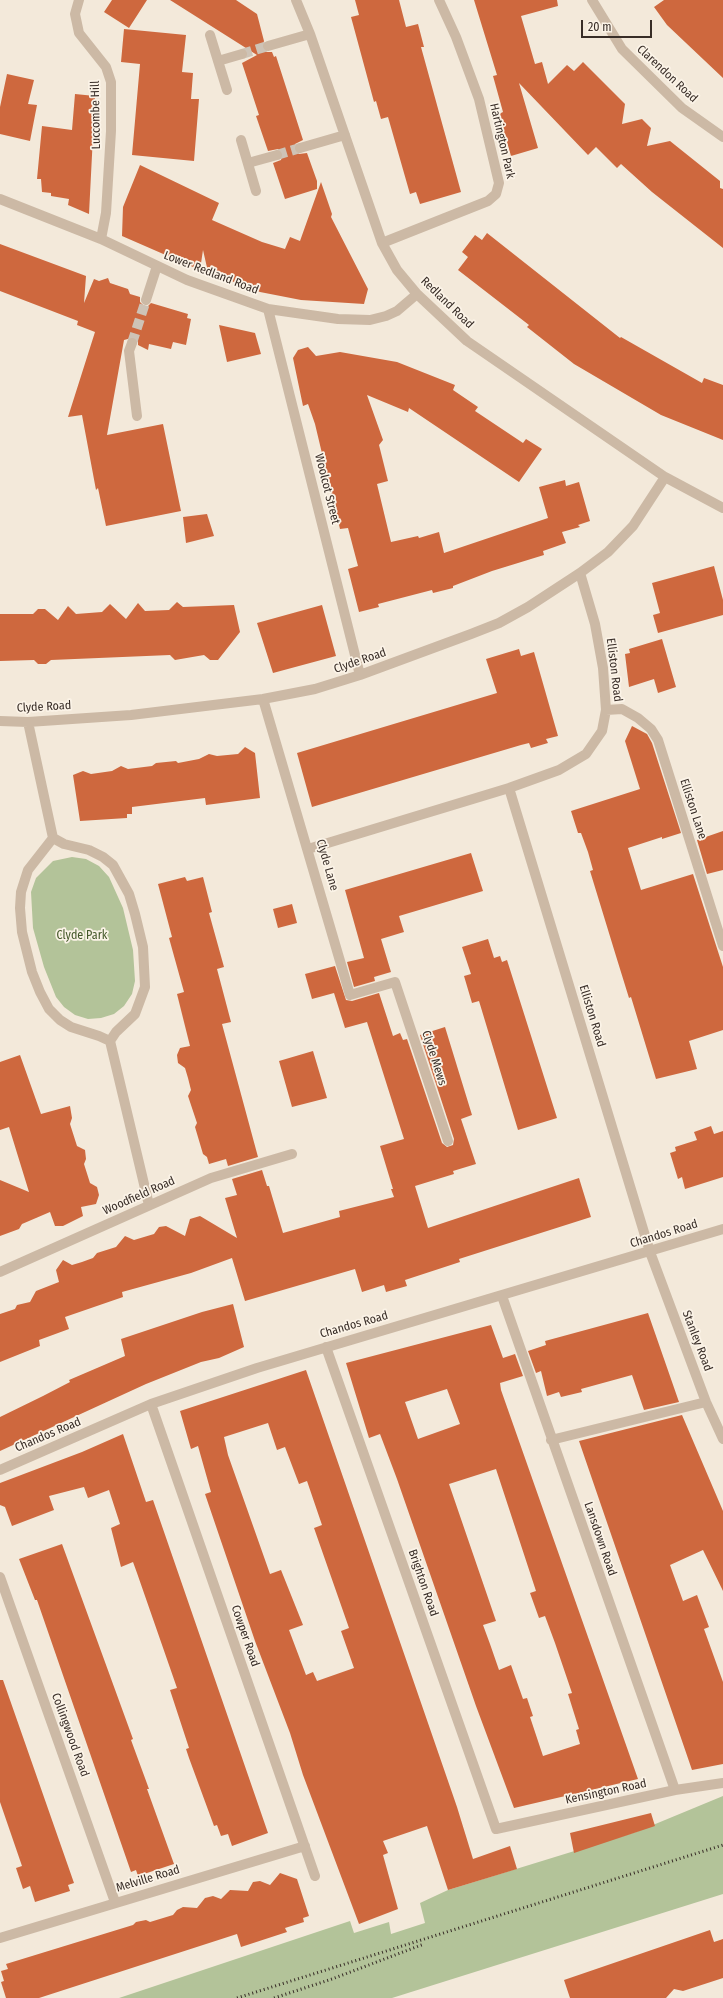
<!DOCTYPE html>
<style>
body{margin:0}
#map{position:relative;width:723px;height:1998px;overflow:hidden;background:#f3e9da;font-family:"Fira Sans Condensed",sans-serif}
canvas{display:block}
.scale{position:absolute;left:581px;top:20px;width:71px;height:18px;box-sizing:border-box;border:2px solid #382d27;border-top:0;padding-left:5px;font-size:12px;line-height:14px;white-space:nowrap;color:#382d27;-webkit-text-stroke:3px #fbf3e7;paint-order:stroke}
</style>
<div id="map">
<canvas width="723" height="1998"></canvas>
<div class="scale">20 m</div>
</div>
<script>
const ctx = document.querySelector('canvas').getContext('2d');
ctx.lineJoin = 'round';
function fill(path, color) { ctx.fillStyle = color; ctx.fill(path, 'evenodd'); }
const poly = rows => new Path2D(rows.map(r => 'M' + r).join(''));
function stroke(path, color, width, dash) { ctx.strokeStyle = color; ctx.lineWidth = width; ctx.lineCap = dash ? 'butt' : 'round'; ctx.setLineDash(dash || []); ctx.stroke(path); }
function label(font, color, halo, rows, align = 'center') {
  ctx.font = font + ' "Fira Sans Condensed",sans-serif'; ctx.lineWidth = 3.5; ctx.setLineDash([]); ctx.textBaseline = 'middle'; ctx.strokeStyle = halo; ctx.fillStyle = color; for (const [text, x, y, turn = 0] of rows) {
    ctx.save(); ctx.translate(x, y); ctx.rotate((+turn || 0) * Math.PI / 180); ctx.textAlign = isNaN(turn) ? turn : align; if (halo) ctx.strokeText(text, 0, 0); ctx.fillText(text, 0, 0); ctx.restore();
  }
}
const green = poly([
 [72,857,86,859,99,866,109,877,123,908,133,950,135,981,132,994,124,1006,114,1014,101,1018,88,1019,75,1015,64,1007,56,997,44,967,33,928,31,892,36,878,53,861],
 [723,1796,723,1894,392,1998,119,1998,350,1921,354,1933,389,1922,391,1934,425,1923,420,1903,448,1890,636,1832]
]);
const building = poly([
 [112,0,147,0,129,28,104,12],
 [170,0,236,0,257,14,264,41,262,48,266,52,272,52,274,57,276,56,303,140,295,144,294,150,299,154,307,153,317,181,317,189,285,199,273,163,281,160,283,153,278,149,268,151,256,116,259,115,242,63,257,55],
 [355,0,399,0,406,27,418,24,424,47,421,47,461,192,420,204,416,192,410,194,388,117,381,119,376,101,374,102,351,17,359,15],
 [474,0,557,0,558,6,521,16,535,64,542,62,548,84,567,65,574,71,583,62,625,104,622,124,642,119,651,128,647,146,670,141,720,181,720,188,723,189,723,248,652,192,621,164,617,168,596,147,588,155,519,83,538,148,511,156,499,114,503,112,493,76,497,75],
 [664,0,723,0,723,78,667,25,654,7],
 [124,29,186,35,182,72,193,73,191,99,199,99,194,161,132,155,140,64,121,62],
 [7,74,34,80,28,104,37,105,30,141,0,134,0,107],
 [75,94,95,96,89,214,68,205,69,199,51,196,51,193,42,192,41,179,37,179,42,126,72,130],
 [140,165,219,203,212,220,262,242,285,249,290,237,300,241,321,182,332,214,331,217,368,289,364,304,301,300,260,292,208,272,203,250,200,270,122,236,123,207],
 [487,233,620,338,621,337,702,383,704,378,723,385,723,440,661,415,574,364,527,327,529,325,458,270,468,257,462,252,475,235,482,240],
 [0,244,86,276,84,303,94,279,99,281,108,278,110,283,128,289,130,294,140,297,140,302,144,306,148,306,151,303,188,314,187,318,191,319,186,345,173,342,171,349,149,344,148,350,138,345,138,342,135,337,124,340,107,435,163,424,181,511,106,526,98,488,96,490,82,415,68,417,95,332,77,325,78,321,0,291],
 [219,325,255,333,261,354,227,362],
 [308,347,316,356,340,352,397,362,455,385,453,390,478,407,475,411,523,443,526,439,542,449,519,482,409,408,408,412,367,395,383,440,379,445,388,481,377,484,391,542,418,536,419,538,439,532,444,553,548,518,539,487,565,480,566,486,579,482,590,521,578,525,580,527,562,532,566,543,543,551,544,555,492,571,453,586,453,588,433,593,432,590,378,604,379,607,359,612,348,569,358,566,348,528,340,529,315,424,308,404,303,406,293,358,298,350],
 [207,514,214,536,186,543,183,517],
 [714,566,723,600,723,615,658,633,653,615,660,613,652,583],
 [177,602,183,607,234,605,240,632,218,660,210,660,204,655,175,660,170,655,51,660,46,664,38,664,34,660,0,661,0,614,33,614,38,609,45,609,58,620,68,606,76,614,102,612,110,604,126,619,138,603,145,611,169,610],
 [322,605,336,656,273,673,257,623],
 [662,639,676,687,658,693,654,679,629,687,625,654,630,653,629,649],
 [519,649,521,656,534,652,558,736,546,739,548,743,531,748,529,743,521,745,312,807,297,753,497,693,486,659],
 [632,726,647,734,652,743,681,833,662,839,662,837,628,848,641,890,693,874,723,967,723,1030,689,1041,697,1069,656,1079,631,997,629,998,616,956,590,871,593,870,588,852,581,833,578,833,571,811,640,789,625,741],
 [245,747,255,753,260,798,206,805,205,798,132,807,132,814,127,814,127,818,80,821,73,775,83,771,91,774,112,771,121,766,128,769,152,766,156,763,176,761,178,763,199,759,209,754,217,756,238,754],
 [723,831,723,870,707,874,697,840],
 [471,853,483,891,399,916,404,932,381,939,391,972,374,977,375,981,354,987,347,962,364,958,345,890],
 [185,877,187,881,203,877,212,912,209,913,224,967,217,969,231,1022,222,1024,258,1157,228,1166,226,1159,209,1164,207,1157,203,1154,195,1127,197,1123,188,1096,191,1090,188,1078,185,1068,178,1063,177,1055,180,1048,190,1046,177,994,184,992,169,938,172,937,158,884],
 [292,904,297,923,278,928,273,909],
 [488,939,494,958,500,956,502,962,507,960,557,1118,518,1130,479,1001,472,1003,464,976,471,974,462,947],
 [335,966,346,1000,352,1001,379,993,393,1036,400,1033,403,1040,407,1039,442,1143,447,1147,453,1145,454,1139,420,1035,445,1027,472,1115,461,1119,476,1164,453,1171,454,1174,415,1186,428,1228,579,1178,591,1217,459,1259,460,1262,405,1280,407,1286,386,1292,384,1285,362,1292,355,1269,245,1301,232,1258,191,1273,122,1292,123,1297,65,1317,69,1329,39,1340,40,1346,0,1362,0,1314,15,1309,17,1305,30,1302,36,1291,59,1282,56,1270,63,1260,72,1265,82,1262,93,1258,97,1253,116,1247,125,1236,134,1240,154,1234,159,1227,166,1226,185,1236,190,1219,200,1216,237,1238,225,1198,237,1195,232,1179,262,1170,267,1186,269,1186,283,1233,340,1217,339,1211,394,1197,391,1189,393,1189,380,1146,404,1139,367,1022,345,1028,334,993,312,999,305,974],
 [313,1051,327,1098,292,1107,279,1061],
 [20,1055,41,1114,70,1106,72,1118,70,1124,77,1146,85,1150,86,1159,84,1164,90,1183,97,1187,99,1195,96,1204,81,1207,83,1216,63,1226,55,1226,50,1212,22,1224,19,1229,0,1236,0,1180,29,1192,9,1127,0,1130,0,1062],
 [711,1126,714,1134,723,1131,723,1177,685,1189,682,1177,678,1179,670,1153,676,1151,675,1147,697,1140,694,1132],
 [233,1304,244,1347,219,1358,201,1362,146,1384,0,1451,0,1417,43,1396,70,1382,69,1380,125,1356,121,1339,202,1312],
 [648,1313,679,1402,644,1410,632,1375,581,1389,582,1392,561,1397,559,1392,547,1396,541,1371,536,1373,528,1351,546,1345,545,1341],
 [491,1325,503,1358,515,1354,523,1376,500,1383,501,1390,638,1779,514,1808,476,1706,397,1479,380,1434,369,1438,346,1363],
 [447,1389,460,1424,418,1439,405,1402],
 [496,1469,536,1591,530,1593,539,1618,545,1616,555,1643,572,1693,568,1694,579,1729,576,1730,580,1744,543,1756,530,1717,533,1716,527,1698,523,1699,511,1665,499,1670,490,1644,483,1625,496,1621,449,1484],
 [306,1370,457,1807,473,1859,510,1846,517,1869,448,1890,427,1826,383,1841,388,1853,383,1855,398,1909,359,1924,303,1775,290,1733,255,1641,205,1494,211,1492,198,1446,191,1449,180,1411],
 [268,1423,277,1450,285,1447,299,1484,307,1481,322,1525,314,1528,349,1628,341,1631,354,1668,317,1681,313,1672,306,1675,289,1630,303,1625,281,1570,270,1574,228,1455,224,1437],
 [682,1415,723,1511,723,1591,703,1550,670,1565,683,1601,697,1595,709,1627,704,1629,723,1682,723,1764,692,1770,579,1441],
 [123,1434,146,1502,153,1500,268,1833,232,1846,228,1834,221,1836,217,1825,214,1826,189,1758,186,1749,189,1748,170,1690,177,1688,137,1573,133,1562,121,1567,111,1528,120,1524,109,1490,88,1498,84,1487,49,1496,54,1510,12,1526,5,1507,0,1505,0,1483,82,1452],
 [62,1544,133,1739,131,1740,149,1789,147,1789,174,1864,138,1876,136,1870,131,1872,37,1600,35,1600,19,1559],
 [0,1680,3,1680,74,1883,68,1885,70,1891,35,1902,30,1886,23,1889,16,1868,22,1866,0,1802],
 [651,1813,655,1826,574,1853,570,1833],
 [280,1873,297,1879,309,1916,303,1918,304,1922,285,1928,287,1932,241,1947,237,1934,39,1998,6,1998,1,1982,4,1981,1,1971,8,1969,6,1964,133,1925,136,1922,146,1920,150,1922,173,1915,177,1910,183,1907,197,1908,205,1898,213,1896,221,1899,230,1890,248,1891,253,1882,260,1881,270,1885],
 [710,1930,714,1942,723,1939,723,1978,683,1991,674,1989,666,1998,570,1998,564,1980]
]);
const minorTunnel = poly([
 [242,54,268,46],
 [277,155,300,148],
 [132,343,146,300]
]);
const minor = poly([
 [79,0,75,14,79,33,106,67,111,82,111,131,106,213,101,239],
 [296,0,310,34,382,243,397,270,417,294,467,341,665,477,723,508],
 [592,0,622,49,682,108,723,137],
 [210,35,227,90],
 [268,46,310,34],
 [218,61,242,54],
 [241,140,256,191],
 [300,148,345,135],
 [248,163,277,155],
 [0,199,101,239,187,280,268,309,338,319,370,320,386,316,397,311,417,294],
 [382,243,488,201,496,194,499,183,479,99,456,37,439,0],
 [146,300,157,266],
 [268,309,360,675],
 [132,343,129,351,137,416],
 [263,699,350,995,395,982,448,1141],
 [606,710,622,709,638,718,651,729,658,740,723,946],
 [0,721,28,722,131,715,263,699,315,689,360,675,471,634,499,623,528,607,580,573,608,552,633,526,665,477],
 [28,722,53,838,28,870,21,892,20,908,22,932,32,972,40,992,49,1009,60,1020,71,1027,99,1036,110,1041],
 [509,788,650,1252,706,1402,723,1439],
 [53,838,64,844,89,850,103,857,113,865,129,894,135,914,143,947,145,987,135,1014,116,1032,110,1041,149,1205],
 [308,849,509,788,559,770,586,754,602,731,606,710,603,668,595,624,580,573],
 [0,1272,211,1178,292,1154],
 [502,1296,675,1790],
 [326,1347,496,1829,675,1790,723,1783],
 [151,1404,315,1876],
 [551,1440,706,1402],
 [0,1470,151,1404,257,1368,723,1229],
 [0,1577,115,1902],
 [0,1938,305,1846]
]);
const rail = poly([
 [237,1998,723,1845],
 [274,1998,332,1979,424,1944]
]);
const streetNames = [
 ["Clarendon Road",667,74,43],
 ["Luccombe Hill",96,115,-91],
 ["Hartington Park",502,141,77],
 ["Lower Redland Road",211,273,21],
 ["Redland Road",447,303,44],
 ["Woolcot Street",327,489,76],
 ["Clyde Road",360,661,-19],
 ["Elliston Road",614,670,83],
 ["Clyde Road",44,707,-3],
 ["Elliston Lane",693,809,72],
 ["Clyde Lane",327,865,74],
 ["Elliston Road",592,1016,73],
 ["Clyde Mews",434,1058,72],
 ["Woodfield Road",139,1196,-24],
 ["Chandos Road",664,1234,-17],
 ["Chandos Road",354,1325,-16],
 ["Stanley Road",697,1341,69],
 ["Chandos Road",48,1435,-23],
 ["Lansdown Road",600,1539,71],
 ["Brighton Road",423,1583,71],
 ["Cowper Road",245,1636,71],
 ["Collingwood Road",70,1735,70],
 ["Kensington Road",606,1792,-12],
 ["Melville Road",148,1879,-17]
];
const parkNames = [
 ["Clyde Park",82,936]
];
fill(green, '#b3c399');
fill(building, '#ce683e');
stroke(minorTunnel, '#cec3b6', 10, [10, 5]);
stroke(minor, '#ccb9a5', 10);
stroke(rail, '#382d27', 3, [1, 3]);
label('12px', '#382d27', '#fbf3e7', streetNames);
label('12px', '#445829', '#fbf3e7', parkNames);
</script>
